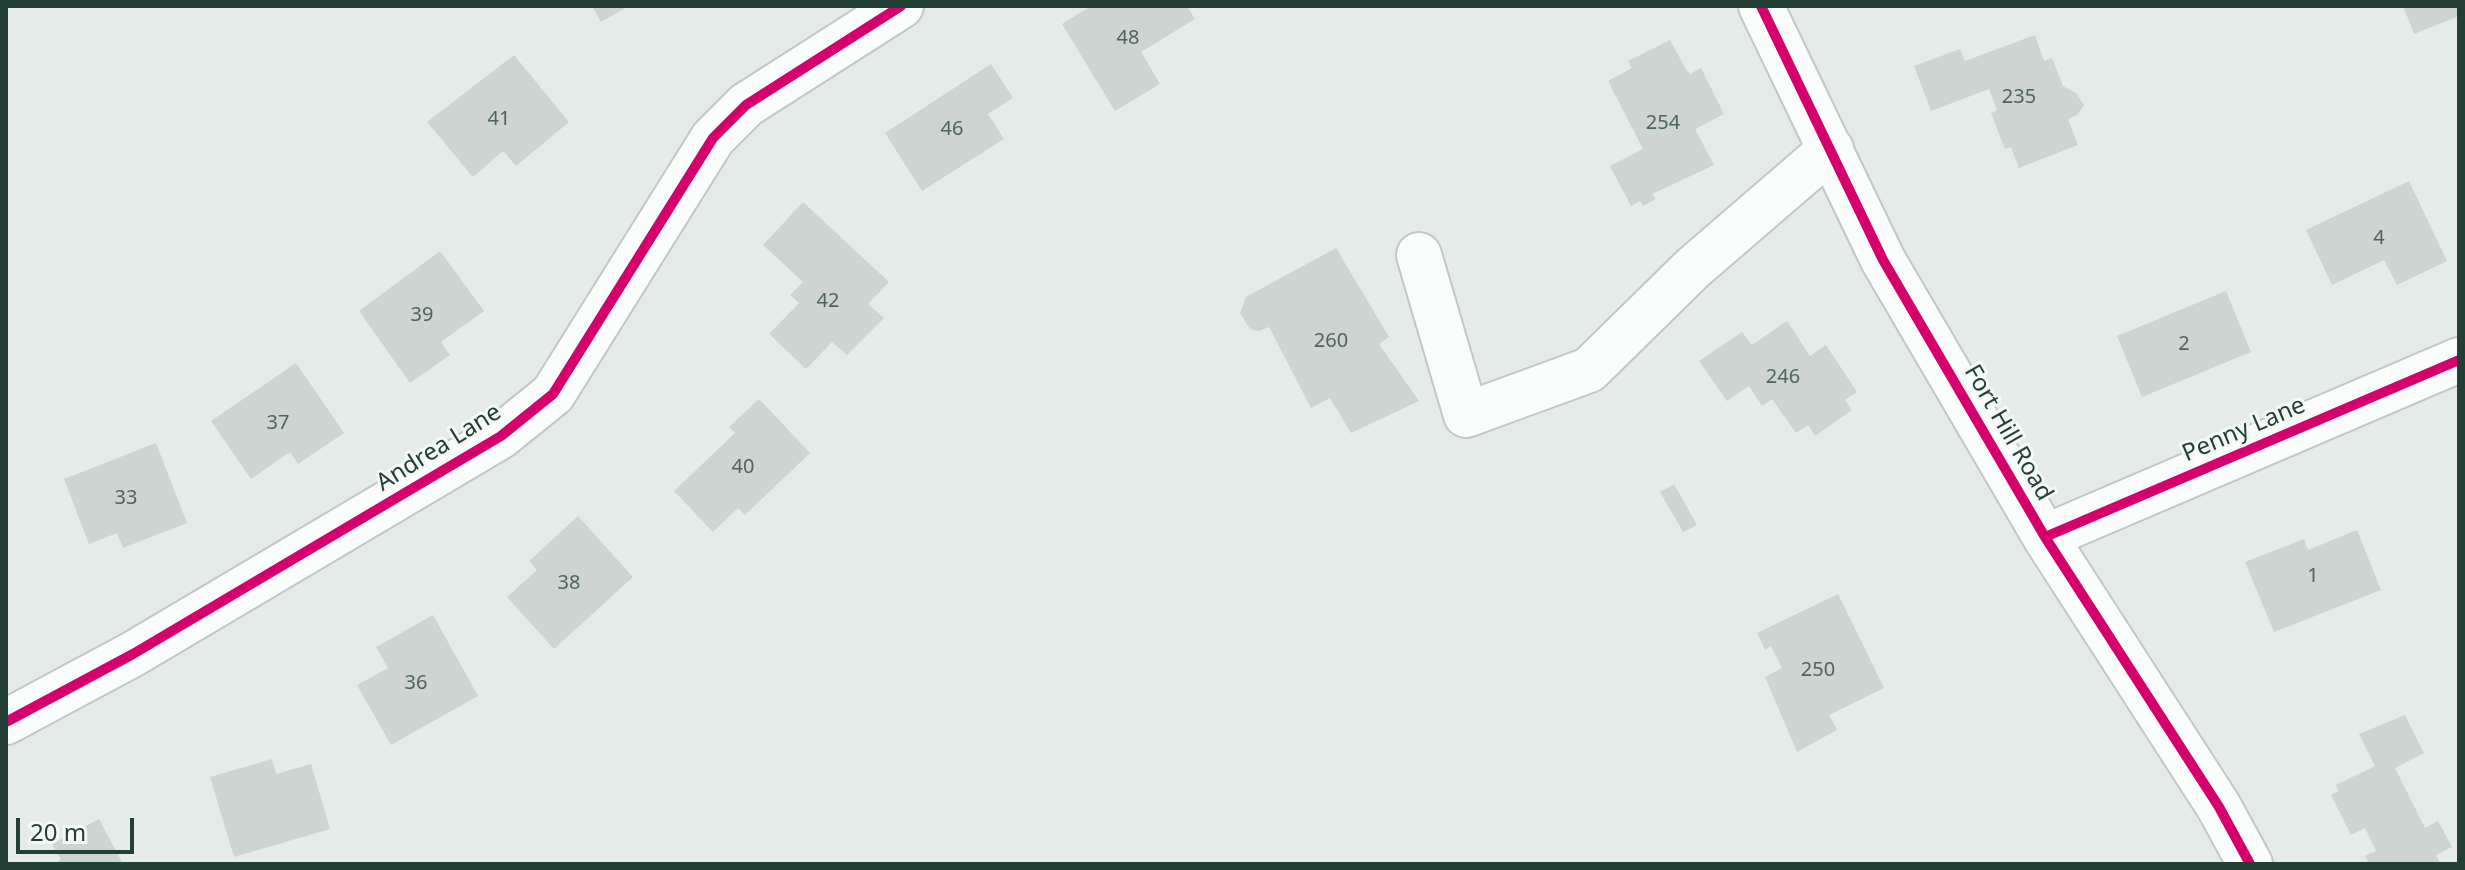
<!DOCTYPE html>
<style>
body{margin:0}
#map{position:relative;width:2465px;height:870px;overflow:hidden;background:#e5ebe8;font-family:"Noto Sans",sans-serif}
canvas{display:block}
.frame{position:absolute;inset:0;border:8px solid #233f35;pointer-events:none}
.scale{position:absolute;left:16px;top:818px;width:118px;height:36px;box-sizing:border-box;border:4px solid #233f35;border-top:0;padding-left:10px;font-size:24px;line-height:28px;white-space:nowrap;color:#233f35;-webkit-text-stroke:6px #f4f9f6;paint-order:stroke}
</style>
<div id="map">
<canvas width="2465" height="870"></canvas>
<div class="frame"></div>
<div class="scale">20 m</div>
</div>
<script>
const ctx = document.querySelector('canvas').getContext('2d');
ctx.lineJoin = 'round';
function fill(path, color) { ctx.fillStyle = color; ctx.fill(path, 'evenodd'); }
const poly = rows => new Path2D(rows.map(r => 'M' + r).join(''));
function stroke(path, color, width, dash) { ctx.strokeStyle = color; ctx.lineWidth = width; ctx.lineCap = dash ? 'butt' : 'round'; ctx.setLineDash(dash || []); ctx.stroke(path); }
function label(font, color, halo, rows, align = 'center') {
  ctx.font = font + ' "Noto Sans",sans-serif'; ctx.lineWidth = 6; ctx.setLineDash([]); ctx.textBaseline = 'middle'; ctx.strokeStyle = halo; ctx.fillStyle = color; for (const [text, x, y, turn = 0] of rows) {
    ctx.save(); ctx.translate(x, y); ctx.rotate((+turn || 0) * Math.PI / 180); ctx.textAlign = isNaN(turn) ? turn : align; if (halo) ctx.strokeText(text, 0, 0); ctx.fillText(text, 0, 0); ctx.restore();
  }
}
const building = poly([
 [592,6,629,6,601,22],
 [1091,6,1187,6,1195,19,1141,52,1160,84,1115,111,1062,24],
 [2403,6,2459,6,2459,16,2414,34],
 [2035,35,2044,61,2052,58,2063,86,2076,93,2084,105,2077,115,2068,119,2078,145,2019,168,2011,147,2005,149,1991,113,1997,110,1989,89,1931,111,1914,66,1960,49,1965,61],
 [1670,40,1686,69,1690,74,1701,68,1724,114,1695,129,1714,165,1652,194,1656,199,1643,206,1640,201,1631,206,1610,166,1643,149,1608,81,1632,68,1628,61],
 [514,55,569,122,516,166,503,151,473,177,427,122],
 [991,64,1013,98,988,114,1004,139,922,191,885,133],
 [2409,181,2447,261,2397,285,2384,260,2332,285,2306,230],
 [803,202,889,282,868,304,884,318,847,355,832,342,806,369,769,334,799,303,790,295,803,282,763,245],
 [1336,248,1389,337,1379,344,1419,401,1351,433,1330,398,1311,408,1269,327,1259,331,1250,329,1240,313,1246,297],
 [440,251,484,311,441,342,450,355,410,383,359,311],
 [2226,291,2251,352,2142,397,2117,336],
 [1787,321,1810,356,1826,345,1857,392,1845,400,1852,410,1815,436,1808,425,1796,433,1772,399,1762,406,1749,386,1727,401,1699,361,1742,332,1752,345],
 [296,363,344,433,298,464,290,452,251,479,211,421],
 [759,399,810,453,745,515,738,508,713,532,674,491,735,433,729,427],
 [156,443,187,523,123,548,117,533,89,544,64,479],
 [1674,484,1697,525,1683,532,1660,492],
 [578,516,633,577,554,649,507,597,537,570,529,561],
 [2357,530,2381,590,2274,632,2245,562,2304,539,2308,550],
 [1838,594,1884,688,1829,715,1837,730,1797,752,1765,677,1782,668,1771,646,1765,650,1757,633],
 [433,615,478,696,391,745,357,685,388,668,376,647],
 [2405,715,2424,753,2395,768,2425,828,2438,821,2452,847,2436,855,2441,864,2369,864,2365,856,2376,851,2365,828,2351,835,2331,795,2339,791,2336,785,2375,766,2359,734],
 [272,759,276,774,311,764,330,829,234,857,210,777],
 [99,819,123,864,52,864,61,860,52,844]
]);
const minor = poly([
 [1761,6,1883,260,2045,537,2219,807,2250,864],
 [1419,255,1466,415,1589,370,1693,268,1831,149],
 [2045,537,2459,360],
 [6,722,133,654,501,436,553,394,713,138,746,105,901,6]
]);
const cycleway = poly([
 [1761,6,1883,260,2045,537,2219,807,2250,864],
 [2045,537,2459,360],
 [6,722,133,654,501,436,553,394,713,138,746,105,901,6]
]);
const numberNames = [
 ["48",1128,38],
 ["235",2019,97],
 ["41",499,119],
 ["254",1663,123],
 ["46",952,129],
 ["4",2379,238],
 ["42",828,301],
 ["39",422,315],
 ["260",1331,341],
 ["2",2184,344],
 ["246",1783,377],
 ["37",278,423],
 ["40",743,467],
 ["33",126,498],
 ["1",2313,576],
 ["38",569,583],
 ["250",1818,670],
 ["36",416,683]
];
const streetNames = [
 ["Penny Lane",2244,430,-23],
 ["Fort Hill Road",2008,433,60],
 ["Andrea Lane",439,448,-32]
];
fill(building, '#ced4d1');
stroke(minor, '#c2c8c5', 48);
stroke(minor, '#fbfcfc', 44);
stroke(cycleway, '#d6006c', 10);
label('20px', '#4e655d', null, numberNames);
label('24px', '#233f35', '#f4f9f6', streetNames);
</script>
